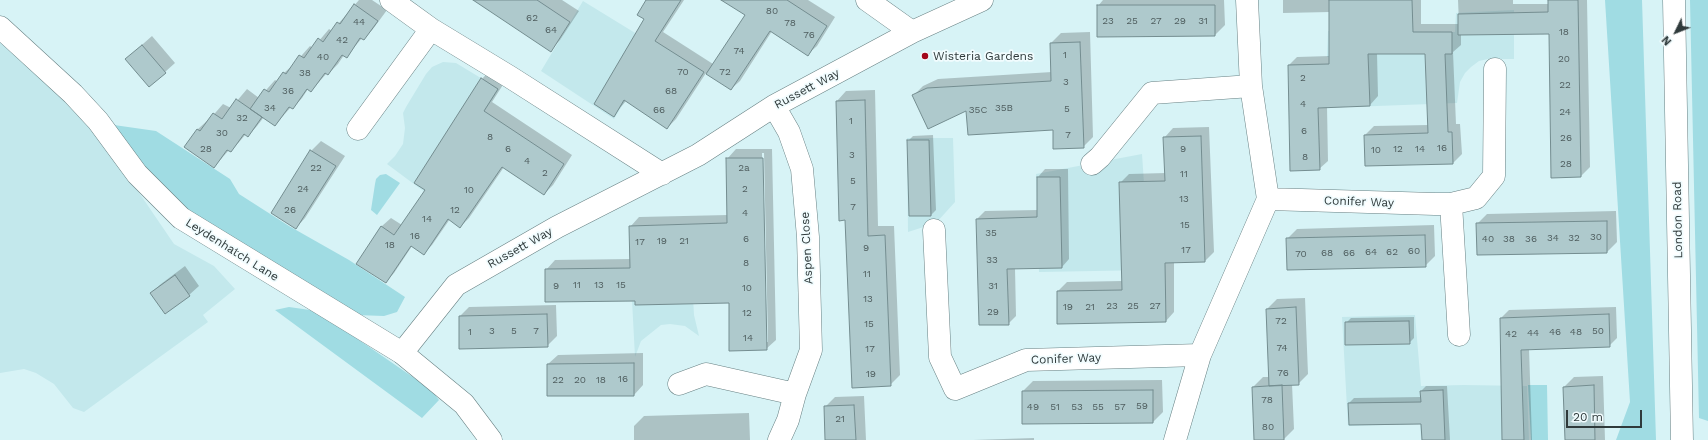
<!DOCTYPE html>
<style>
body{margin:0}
#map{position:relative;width:1708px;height:440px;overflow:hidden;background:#d7f3f6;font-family:"Work Sans",sans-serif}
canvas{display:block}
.north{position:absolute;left:1656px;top:12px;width:40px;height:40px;-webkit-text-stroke:3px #f1fcfe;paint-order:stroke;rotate:227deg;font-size:11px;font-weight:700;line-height:16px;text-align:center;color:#2f3a3b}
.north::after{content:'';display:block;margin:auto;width:14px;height:18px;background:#2f3a3b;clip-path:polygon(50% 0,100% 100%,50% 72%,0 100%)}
.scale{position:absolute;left:1566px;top:410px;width:76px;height:18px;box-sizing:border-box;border:2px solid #2f3a3b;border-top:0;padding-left:5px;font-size:12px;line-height:14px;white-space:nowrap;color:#2f3a3b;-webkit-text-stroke:3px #f1fcfe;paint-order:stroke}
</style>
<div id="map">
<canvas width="1708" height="440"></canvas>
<div class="north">N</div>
<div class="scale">20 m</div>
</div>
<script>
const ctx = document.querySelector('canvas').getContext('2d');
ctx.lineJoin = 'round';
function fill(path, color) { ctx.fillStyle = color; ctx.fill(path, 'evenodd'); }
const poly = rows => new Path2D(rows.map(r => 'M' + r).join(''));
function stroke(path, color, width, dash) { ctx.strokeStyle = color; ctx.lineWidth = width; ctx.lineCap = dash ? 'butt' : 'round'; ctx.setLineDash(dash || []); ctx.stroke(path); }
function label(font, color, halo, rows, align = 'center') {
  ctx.font = font + ' "Work Sans",sans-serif'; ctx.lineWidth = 3.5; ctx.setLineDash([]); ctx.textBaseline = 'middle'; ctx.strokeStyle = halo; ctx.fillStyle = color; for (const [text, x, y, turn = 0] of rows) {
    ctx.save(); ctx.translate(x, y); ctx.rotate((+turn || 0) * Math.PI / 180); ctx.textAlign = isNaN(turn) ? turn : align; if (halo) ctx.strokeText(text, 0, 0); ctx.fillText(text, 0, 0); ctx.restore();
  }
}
const built = poly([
 [583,1,658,47,614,119,541,71],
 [1514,10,1514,59,1488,59,1479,61,1471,67,1465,73,1460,82,1457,103,1350,107,1346,78,1339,57,1327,57,1328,31,1455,32,1456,13],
 [0,39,71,103,114,156,174,244,214,266,235,289,203,315,208,322,84,412,73,408,54,384,36,373,24,369,0,373],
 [443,62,456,63,499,89,430,196,387,164,395,156,403,144,405,128,403,113,406,107,426,74,432,67],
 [907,138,953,138,955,202,936,223,908,232],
 [1142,154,1150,270,1039,272,1036,174],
 [692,279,694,315,699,336,685,326,670,324,661,325,641,341,635,357,631,281],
 [1415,315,1421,386,1464,385,1527,386,1529,440,1421,440,1420,424,1348,426,1342,317]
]);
const green = poly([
 [1605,0,1642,0,1656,440,1616,440,1630,402],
 [1690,0,1708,0,1708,421,1699,418],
 [107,124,156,131,230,179,239,194,289,226,349,260,405,297,397,312,384,316,356,315,195,217,162,188],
 [386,174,400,183,377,215,371,210,375,184,376,179,380,175],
 [289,307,317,311,420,382,432,391,439,400,422,418,275,310],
 [1528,385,1547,385,1548,440,1531,440]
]);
const shadow = poly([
 [359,0,372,0,387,10,373,29,364,39,362,38,346,57,344,55,338,64,328,74,327,73,311,91,308,89,302,98,293,108,291,107,275,125,264,117,257,126,248,136,246,134,240,141,231,151,229,150,214,167,186,147,198,129,208,120,209,120,223,104,231,108,247,89,259,98,275,80,278,82,284,73,294,64,310,46,313,48,329,29,332,31],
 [477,0,562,0,579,11,560,40,551,50],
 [647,0,684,0,663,32,713,64,746,14,723,0,808,0,835,17,817,46,808,54,772,31,740,81,731,89,706,73,676,119,667,128,626,101,613,116,646,19],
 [1103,0,1224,0,1225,25,1215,35,1098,6],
 [1283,0,1421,0,1421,24,1459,24,1458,0,1513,0,1513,4,1549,4,1549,0,1587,0,1590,167,1581,176,1550,33,1461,34,1461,45,1453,52,1456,124,1460,124,1462,154,1453,163,1365,135,1374,126,1429,125,1426,53,1377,53,1378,96,1370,105,1327,106,1328,161,1319,169,1289,65,1297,57,1330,56,1330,12,1283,13],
 [1090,32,1093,137,1083,147,1054,129,913,96,923,86,938,79,1052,72,1051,43,1061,33],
 [152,36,175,63,165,72,126,59],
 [490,70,506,80,492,102,572,155,553,185,544,194,504,167,469,218,460,227,450,219,432,245,423,254,412,246,394,273,386,282,357,264,382,226,391,218,402,225,427,189,482,79],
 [875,90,878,226,894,226,900,375,890,385,846,219,840,220,837,101,846,91],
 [1209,127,1214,252,1205,261,1174,262,1174,312,1166,321,1058,291,1067,282,1123,281,1120,183,1129,174,1166,173,1165,137,1173,128],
 [933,135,936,210,931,215,908,141,913,136],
 [321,141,345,156,305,218,296,228,311,151],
 [736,149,772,149,776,340,766,349,730,302,636,300,546,270,555,260,631,259,630,227,639,217,728,215,727,159],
 [762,153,764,153,768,342,766,342],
 [1045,169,1068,169,1069,259,1062,267,1015,268,1016,316,1008,324,977,219,985,211,1038,210,1038,177],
 [1616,211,1617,242,1607,252,1477,224,1487,214],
 [1434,225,1435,256,1425,266,1287,239,1297,229],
 [185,266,199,286,189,295,151,293,161,284],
 [1305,298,1308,374,1298,384,1292,384,1294,429,1284,439,1255,440,1253,387,1263,377,1270,377,1267,309,1277,299],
 [556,305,557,336,547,346,460,316,469,307],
 [1616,307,1617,338,1609,346,1529,348,1532,440,1503,440,1501,318,1509,310],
 [1414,317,1414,338,1409,343,1346,323,1351,318],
 [643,353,643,385,634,395,548,364,558,355],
 [1603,376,1605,440,1566,440,1564,387,1574,377],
 [1162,380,1163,412,1153,422,1023,391,1033,381],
 [1426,386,1447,386,1450,440,1423,440,1422,423,1349,403,1354,398,1421,397,1421,391],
 [864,396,866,440,826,440,825,407,835,397],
 [749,413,750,440,634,440,634,426,644,416],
 [1034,438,1034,440,973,440]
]);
const building = poly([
 [473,0,537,0,570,22,551,52,473,0],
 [646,0,681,0,655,41,704,72,667,129,624,100,614,117,594,104,644,19,637,15,646,0],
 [721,0,787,0,827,26,808,56,770,31,731,90,706,74,745,15,721,0],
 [1329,0,1412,0,1413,32,1452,32,1452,54,1445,54,1448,132,1452,132,1453,164,1365,166,1364,135,1428,133,1425,54,1368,54,1370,106,1318,108,1320,170,1290,171,1288,65,1329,64,1329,0],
 [1548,0,1578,0,1581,177,1551,178,1549,34,1458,35,1458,14,1548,12,1548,0],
 [354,4,378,21,364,40,360,38,347,58,342,55,328,75,325,73,311,92,307,89,293,109,289,107,275,126,250,109,264,89,269,92,283,72,286,74,299,55,304,58,318,38,323,42,337,22,340,24,354,4],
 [1097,5,1215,5,1215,36,1097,37,1097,5],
 [1080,42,1084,148,1053,149,1053,130,968,135,966,111,928,129,912,95,927,88,1051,81,1050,43,1080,42],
 [142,45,166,73,149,87,125,59,142,45],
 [481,78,498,89,484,111,564,164,544,195,502,167,460,228,448,219,424,255,411,246,386,283,356,264,381,226,394,235,425,190,414,183,481,78],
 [236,99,262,117,248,137,244,134,231,152,227,150,214,168,184,147,197,129,200,131,213,113,222,119,236,99],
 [865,100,868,236,885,235,891,386,852,388,845,220,839,221,836,101,865,100],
 [1201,136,1205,262,1165,263,1166,322,1057,324,1057,291,1122,290,1119,182,1165,181,1163,137,1201,136],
 [907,140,929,140,931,216,909,216,907,140],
 [310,150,336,166,296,229,271,213,310,150],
 [726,158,763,158,767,350,729,351,729,303,635,305,635,301,545,302,545,269,630,268,629,226,727,223,726,158],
 [1037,177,1060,177,1062,268,1007,269,1009,325,979,325,976,219,1037,217,1037,177],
 [1607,221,1607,253,1477,255,1476,223,1607,221],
 [1425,235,1426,267,1287,270,1286,238,1425,235],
 [175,275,190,296,165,314,150,293,175,275],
 [1296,307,1299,385,1269,386,1266,309,1296,307],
 [547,314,548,347,459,349,459,316,547,314],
 [1609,314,1610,347,1521,350,1524,440,1502,440,1500,318,1609,314],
 [1409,321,1410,344,1345,345,1345,322,1409,321],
 [634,363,634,396,547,396,547,364,634,363],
 [1282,385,1284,440,1254,440,1252,387,1282,385],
 [1594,385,1595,440,1565,440,1563,387,1594,385],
 [1153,390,1153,423,1022,424,1022,391,1153,390],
 [1443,390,1445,440,1422,440,1421,424,1349,425,1348,403,1421,402,1420,391,1443,390],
 [854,405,856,440,825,440,824,406,854,405]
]);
const minor = poly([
 [391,0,431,29,510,77,662,174],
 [867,0,912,32],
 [774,106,789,132,802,169,808,237,811,350,795,394,788,420,779,440],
 [358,129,431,29],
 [1092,164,1100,157,1152,93,1251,86],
 [1268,199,1435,204,1451,204,1476,198,1494,176,1495,69],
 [1451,204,1459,335],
 [934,230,940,357,955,389,1026,360,1200,355],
 [402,353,456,285,557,227,698,155,774,106,912,32,982,0],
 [679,384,706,374,795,394],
 [1175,440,1200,355,1268,199,1251,86,1247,0]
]);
const tertiary = poly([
 [0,27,73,94,98,121,137,174,181,218,402,353,464,404,491,440]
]);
const secondary = poly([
 [1674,0,1682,440]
]);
const markers = [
 [925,56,4,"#a3071a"]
];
const numberNames = [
 ["80",772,11],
 ["62",532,18],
 ["23",1108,21],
 ["25",1132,21],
 ["27",1156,21],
 ["29",1180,21],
 ["31",1203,21],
 ["44",359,22],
 ["78",790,23],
 ["64",551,30],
 ["18",1564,32],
 ["76",809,35],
 ["42",342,40],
 ["74",739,51],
 ["1",1065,55],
 ["40",323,57],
 ["20",1564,59],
 ["70",683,72],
 ["72",725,72],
 ["38",305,73],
 ["2",1303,78],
 ["3",1066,82],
 ["22",1565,85],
 ["36",288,91],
 ["68",671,91],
 ["4",1303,104],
 ["34",270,108],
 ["35B",1004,108],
 ["5",1067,109],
 ["66",659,110],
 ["35C",978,110],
 ["24",1565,112],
 ["32",242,118],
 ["1",851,121],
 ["6",1304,131],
 ["30",222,133],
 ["7",1068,135],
 ["8",490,137],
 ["26",1566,138],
 ["16",1442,148],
 ["28",206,149],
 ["6",508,149],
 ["9",1183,149],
 ["12",1398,149],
 ["14",1420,149],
 ["10",1376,150],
 ["3",852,155],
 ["8",1305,157],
 ["4",527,161],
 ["28",1566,164],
 ["22",316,168],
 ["2a",744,168],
 ["2",545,173],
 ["11",1184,174],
 ["5",853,181],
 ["24",303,189],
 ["2",745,189],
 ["10",469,190],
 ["13",1184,199],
 ["7",853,207],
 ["26",290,210],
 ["12",455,210],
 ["4",745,213],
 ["14",427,219],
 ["15",1185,225],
 ["35",991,233],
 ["16",415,236],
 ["30",1596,237],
 ["34",1553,238],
 ["32",1574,238],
 ["6",746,239],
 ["40",1488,239],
 ["38",1509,239],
 ["36",1531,239],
 ["19",662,241],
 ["21",684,241],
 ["17",640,242],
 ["18",390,245],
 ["9",866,248],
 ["17",1186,250],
 ["60",1414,251],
 ["64",1371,252],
 ["62",1392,252],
 ["68",1327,253],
 ["66",1349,253],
 ["70",1301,254],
 ["33",992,260],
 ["8",746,263],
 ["11",867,274],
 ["11",577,285],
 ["13",599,285],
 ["15",621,285],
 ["9",556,286],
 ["31",993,286],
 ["10",747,288],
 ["13",868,299],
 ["23",1112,306],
 ["25",1133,306],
 ["27",1155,306],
 ["19",1068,307],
 ["21",1090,307],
 ["29",993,312],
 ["12",747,313],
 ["72",1281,321],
 ["15",869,324],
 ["3",492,331],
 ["5",514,331],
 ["7",536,331],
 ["50",1598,331],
 ["1",470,332],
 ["46",1555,332],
 ["48",1576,332],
 ["44",1533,333],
 ["42",1511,334],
 ["14",748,338],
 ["74",1282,348],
 ["17",870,349],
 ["76",1283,373],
 ["19",871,374],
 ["16",623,379],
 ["22",558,380],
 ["20",580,380],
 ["18",601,380],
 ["78",1267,400],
 ["59",1142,406],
 ["49",1033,407],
 ["51",1055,407],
 ["53",1077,407],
 ["55",1098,407],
 ["57",1120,407],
 ["21",840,419],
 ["80",1268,427]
];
const poiNames = [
 ["Wisteria Gardens",933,56]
];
const streetNames = [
 ["Russett Way",807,89,-28],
 ["Conifer Way",1359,202,2],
 ["London Road",1678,220,-91],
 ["Russett Way",520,248,-29],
 ["Aspen Close",807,248,-93],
 ["Leydenhatch Lane",232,250,32],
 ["Conifer Way",1066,359,-2]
];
fill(built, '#c3e8ec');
fill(green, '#a0dce3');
fill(shadow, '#0003');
fill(building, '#aec9cc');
stroke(building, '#748d90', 1);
stroke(minor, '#678083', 23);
stroke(tertiary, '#678083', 23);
stroke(secondary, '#678083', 23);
stroke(minor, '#fff', 22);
stroke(tertiary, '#fff', 22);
stroke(secondary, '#fff', 22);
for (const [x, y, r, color] of markers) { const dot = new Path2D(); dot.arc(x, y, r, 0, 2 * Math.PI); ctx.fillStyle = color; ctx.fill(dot); stroke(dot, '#f1fcfe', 1.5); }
label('10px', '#4f5e5f', null, numberNames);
label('12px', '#2f3a3b', '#f1fcfe', poiNames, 'left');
label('12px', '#2f3a3b', '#f1fcfe', streetNames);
</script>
